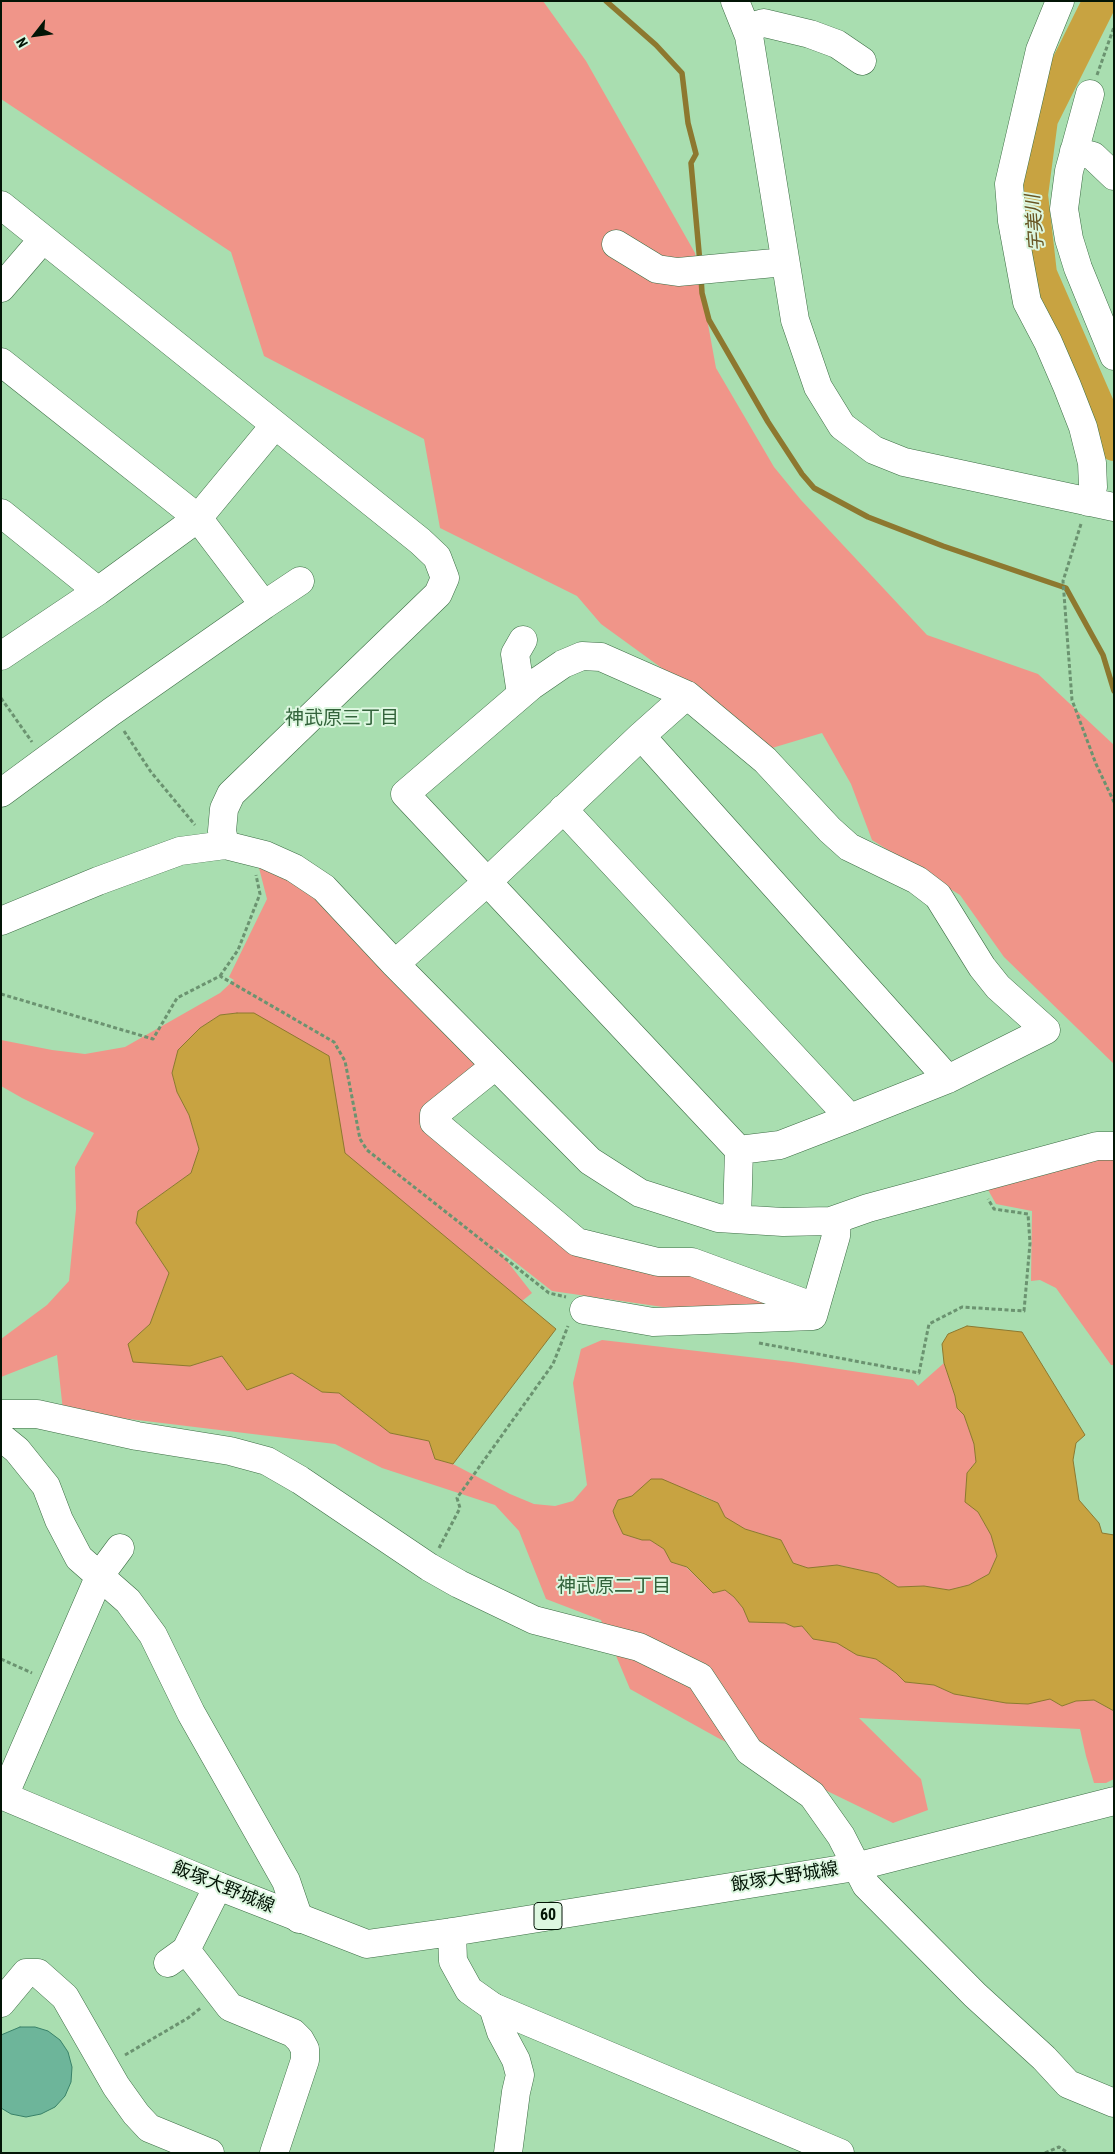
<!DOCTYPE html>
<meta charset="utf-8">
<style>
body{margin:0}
#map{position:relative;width:1115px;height:2154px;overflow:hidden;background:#a9deb0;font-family:"Roboto Condensed",sans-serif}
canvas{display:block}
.frame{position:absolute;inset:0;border:2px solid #031506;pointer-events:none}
.north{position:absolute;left:10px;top:10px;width:50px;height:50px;-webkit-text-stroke:4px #ddf7e0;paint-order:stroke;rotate:240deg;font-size:14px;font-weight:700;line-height:20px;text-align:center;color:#031506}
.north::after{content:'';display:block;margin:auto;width:18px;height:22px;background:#031506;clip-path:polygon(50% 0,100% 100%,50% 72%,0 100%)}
</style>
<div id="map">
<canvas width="1115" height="2154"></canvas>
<div class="frame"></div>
<div class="north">N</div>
</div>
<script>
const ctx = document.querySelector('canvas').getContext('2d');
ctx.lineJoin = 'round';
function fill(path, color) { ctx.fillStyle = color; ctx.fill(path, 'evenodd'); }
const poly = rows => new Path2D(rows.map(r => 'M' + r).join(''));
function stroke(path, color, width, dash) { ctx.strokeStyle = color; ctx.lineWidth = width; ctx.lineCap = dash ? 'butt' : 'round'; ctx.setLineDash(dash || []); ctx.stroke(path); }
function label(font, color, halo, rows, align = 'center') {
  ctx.font = font + ' "Roboto Condensed","Noto Sans JP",sans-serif'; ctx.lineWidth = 4; ctx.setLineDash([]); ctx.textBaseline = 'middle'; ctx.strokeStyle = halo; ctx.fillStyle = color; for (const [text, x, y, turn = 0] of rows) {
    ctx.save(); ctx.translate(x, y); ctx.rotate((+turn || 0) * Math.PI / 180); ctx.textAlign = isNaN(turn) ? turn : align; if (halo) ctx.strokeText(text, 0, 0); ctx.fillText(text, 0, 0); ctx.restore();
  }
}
const green = poly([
 [1,1,543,1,586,61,695,253,716,368,774,467,801,500,927,635,1038,674,1114,745,1114,1064,1004,957,960,895,872,840,851,784,822,733,772,748,601,624,577,596,440,528,424,439,264,356,231,252,1,99],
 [258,864,316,894,478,1064,476,1069,420,1117,469,1163,572,1246,694,1271,804,1308,670,1308,552,1291,496,1247,532,1293,522,1301,344,1153,329,1056,237,1013,220,1015,200,1028,178,1050,172,1073,177,1092,189,1115,199,1149,191,1173,138,1211,136,1223,169,1273,150,1324,128,1344,190,1366,222,1356,247,1389,292,1373,322,1392,339,1393,390,1433,429,1441,435,1459,453,1464,510,1494,534,1504,555,1506,573,1501,587,1485,573,1383,581,1349,602,1340,792,1362,913,1380,918,1386,944,1363,955,1396,957,1408,964,1415,974,1443,976,1462,967,1473,966,1501,978,1512,991,1535,997,1556,989,1574,969,1585,949,1590,924,1586,898,1587,878,1574,838,1565,809,1569,793,1563,781,1540,745,1529,732,1522,725,1517,718,1503,704,1496,651,1480,632,1496,618,1500,613,1511,615,1517,623,1534,642,1540,650,1540,664,1549,671,1562,686,1567,713,1593,725,1590,734,1597,743,1608,749,1622,785,1623,794,1627,802,1626,813,1639,838,1643,857,1655,876,1659,896,1673,905,1682,934,1685,954,1694,1006,1703,1028,1704,1039,1699,1050,1699,1062,1706,1076,1701,1094,1700,1114,1711,1114,1779,1106,1783,1094,1783,1086,1756,1080,1729,859,1718,921,1779,928,1810,893,1823,718,1738,630,1689,601,1620,546,1599,519,1531,495,1505,382,1468,335,1444,63,1411,57,1355,1,1377,1,1339,47,1305,69,1281,76,1209,75,1167,94,1133,22,1098,1,1086,1,1040,52,1050,85,1054,125,1047,220,993,234,980,229,977,267,899],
 [1114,1156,1114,1365,1111,1365,1056,1288,1040,1280,1031,1281,1032,1211,996,1204,987,1188]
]);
const water = poly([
 [237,1013,254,1013,329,1056,345,1153,556,1329,453,1464,435,1459,429,1441,390,1433,339,1393,322,1392,292,1373,247,1390,222,1356,190,1366,133,1362,128,1344,150,1324,169,1273,136,1223,138,1211,191,1173,199,1149,189,1115,177,1092,172,1073,178,1050,200,1028,220,1015,237,1013],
 [967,1326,1022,1332,1085,1435,1076,1443,1073,1460,1079,1500,1099,1523,1102,1533,1114,1535,1114,1711,1094,1700,1076,1701,1062,1706,1050,1699,1028,1704,1006,1703,954,1694,934,1685,905,1682,896,1673,876,1659,857,1655,837,1643,813,1639,802,1626,794,1627,785,1623,749,1622,743,1608,734,1597,725,1590,713,1593,687,1567,671,1562,664,1549,650,1540,642,1540,623,1534,615,1517,613,1511,618,1500,632,1496,651,1479,662,1479,718,1503,725,1517,745,1529,781,1540,793,1563,808,1568,837,1565,878,1574,898,1587,924,1586,949,1590,969,1585,989,1574,997,1556,991,1535,978,1512,965,1502,967,1473,976,1462,974,1444,964,1415,957,1408,955,1396,944,1363,942,1344,948,1334,967,1326]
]);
const stream = poly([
 [606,1,656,45,682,73,688,123,696,154,691,163,700,263],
 [701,277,702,293,709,320,768,422,802,474,814,488,868,517,943,546,1066,588,1103,655,1114,691]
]);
const river = poly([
 [1100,1,1041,119,1031,195,1040,274,1114,444]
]);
const building = poly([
 [20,2027,35,2027,48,2031,60,2040,68,2052,72,2067,71,2082,65,2096,55,2107,41,2114,26,2117,11,2114,1,2108,1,2035,20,2027]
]);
const path = poly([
 [1097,75,1114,27],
 [1081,524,1063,581,1072,700,1096,764,1114,802],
 [1,698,32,742],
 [124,731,151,772,195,825],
 [220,976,238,950,260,894,256,875],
 [1,994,153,1039,177,998,220,976,334,1042,345,1061,360,1139,367,1150,549,1293,566,1297],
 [759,1343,919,1373,929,1324,962,1307,1024,1311,1030,1243,1028,1214,994,1209,988,1199],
 [439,1548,460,1508,457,1498,553,1364,568,1326],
 [1,1659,32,1673],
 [125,2055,188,2018,202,2007],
 [1045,2153,1059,2147,1068,2153]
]);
const minor = poly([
 [735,1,749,36,795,320,818,387,842,426,874,450,904,462,1114,507],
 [1060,1,1040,50,1009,184,1012,221,1027,302,1048,342,1067,386,1083,427,1092,463,1093,487,1088,502],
 [746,28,764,23,810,34,837,44,862,61],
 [1090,94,1069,171,1064,209,1069,239,1078,268,1114,356],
 [1074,151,1093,156,1114,176],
 [1,205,420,541,437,557,445,578,438,594,231,794,224,809,222,831,225,845],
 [616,244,657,269,678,272,785,262],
 [1,288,43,239],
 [1,362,198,518,264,605,111,712,1,793],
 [1,513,98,591],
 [264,605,300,581],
 [1,656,98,591,198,518,275,425],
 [521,694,515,654,523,640],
 [641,736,948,1079],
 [563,809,850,1118],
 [1,921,98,881,180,851,225,845,265,855,294,868,324,888,395,964,590,1161,640,1193,718,1218,783,1222,831,1221,868,1208,1097,1146,1114,1146],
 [395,964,487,882,641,736,687,695],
 [495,1066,434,1115,434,1122,577,1242,658,1262,692,1262,815,1307],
 [737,1219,739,1150,405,794,531,686,563,664,582,656,601,657,687,695,765,760,830,830,849,847,917,880,938,896,982,967,998,987,1046,1030,948,1079,850,1118,780,1145,739,1150],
 [584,1310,653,1322,813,1316,836,1236,837,1219],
 [1,1414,37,1414,137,1436,230,1451,267,1461,300,1480,429,1567,459,1584,534,1620,639,1647,700,1677,749,1751,812,1795,841,1836,866,1885,975,1995,1044,2058,1068,2084,1114,2103],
 [1,1437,17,1450,46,1486,59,1520,79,1558,128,1601,153,1635,191,1713,286,1881,299,1919],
 [4,1796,100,1575,120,1548],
 [186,1950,230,2007,293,2033,300,2040,305,2049,305,2060,274,2153],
 [168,1963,186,1950,218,1886],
 [1,2003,26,1973,38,1973,65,1997,116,2086,136,2114,149,2128,210,2153],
 [493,2007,501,2032,516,2060,520,2075,516,2092,508,2153]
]);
const major = poly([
 [1,1795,218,1886,367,1944,452,1932,855,1867,1114,1801],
 [452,1932,453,1961,469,1990,493,2007,840,2153]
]);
const shields = [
 [548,1916,28]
];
const shieldNames = [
 ["60",548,1916]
];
const streetNames = [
 ["飯塚大野城線",785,1878,-9],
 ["飯塚大野城線",223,1888,22]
];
const waterNames = [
 ["宇美川",1036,223,-94]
];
const neighbourhoodNames = [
 ["神武原三丁目",342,719],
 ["神武原二丁目",614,1587]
];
fill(green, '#f09589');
fill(water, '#c8a341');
stroke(water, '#8d782f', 1);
stroke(stream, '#8d782f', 5.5);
stroke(river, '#c8a341', 34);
fill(building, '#6db59a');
stroke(building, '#388168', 1);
stroke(minor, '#3c6d44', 29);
stroke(major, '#3c6d44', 29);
stroke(path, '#6b9370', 3, [4, 2.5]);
stroke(minor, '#fff', 28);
stroke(major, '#fff', 28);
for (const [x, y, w] of shields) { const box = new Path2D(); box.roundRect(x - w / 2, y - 13.5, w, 27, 4); ctx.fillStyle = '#ddf7e0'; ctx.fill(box); stroke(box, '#031506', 1); }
label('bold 16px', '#031506', null, shieldNames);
label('18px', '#031506', '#ddf7e0', streetNames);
label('italic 19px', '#685522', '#ddf7e0', waterNames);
label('19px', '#33633b', '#ddf7e0', neighbourhoodNames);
</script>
